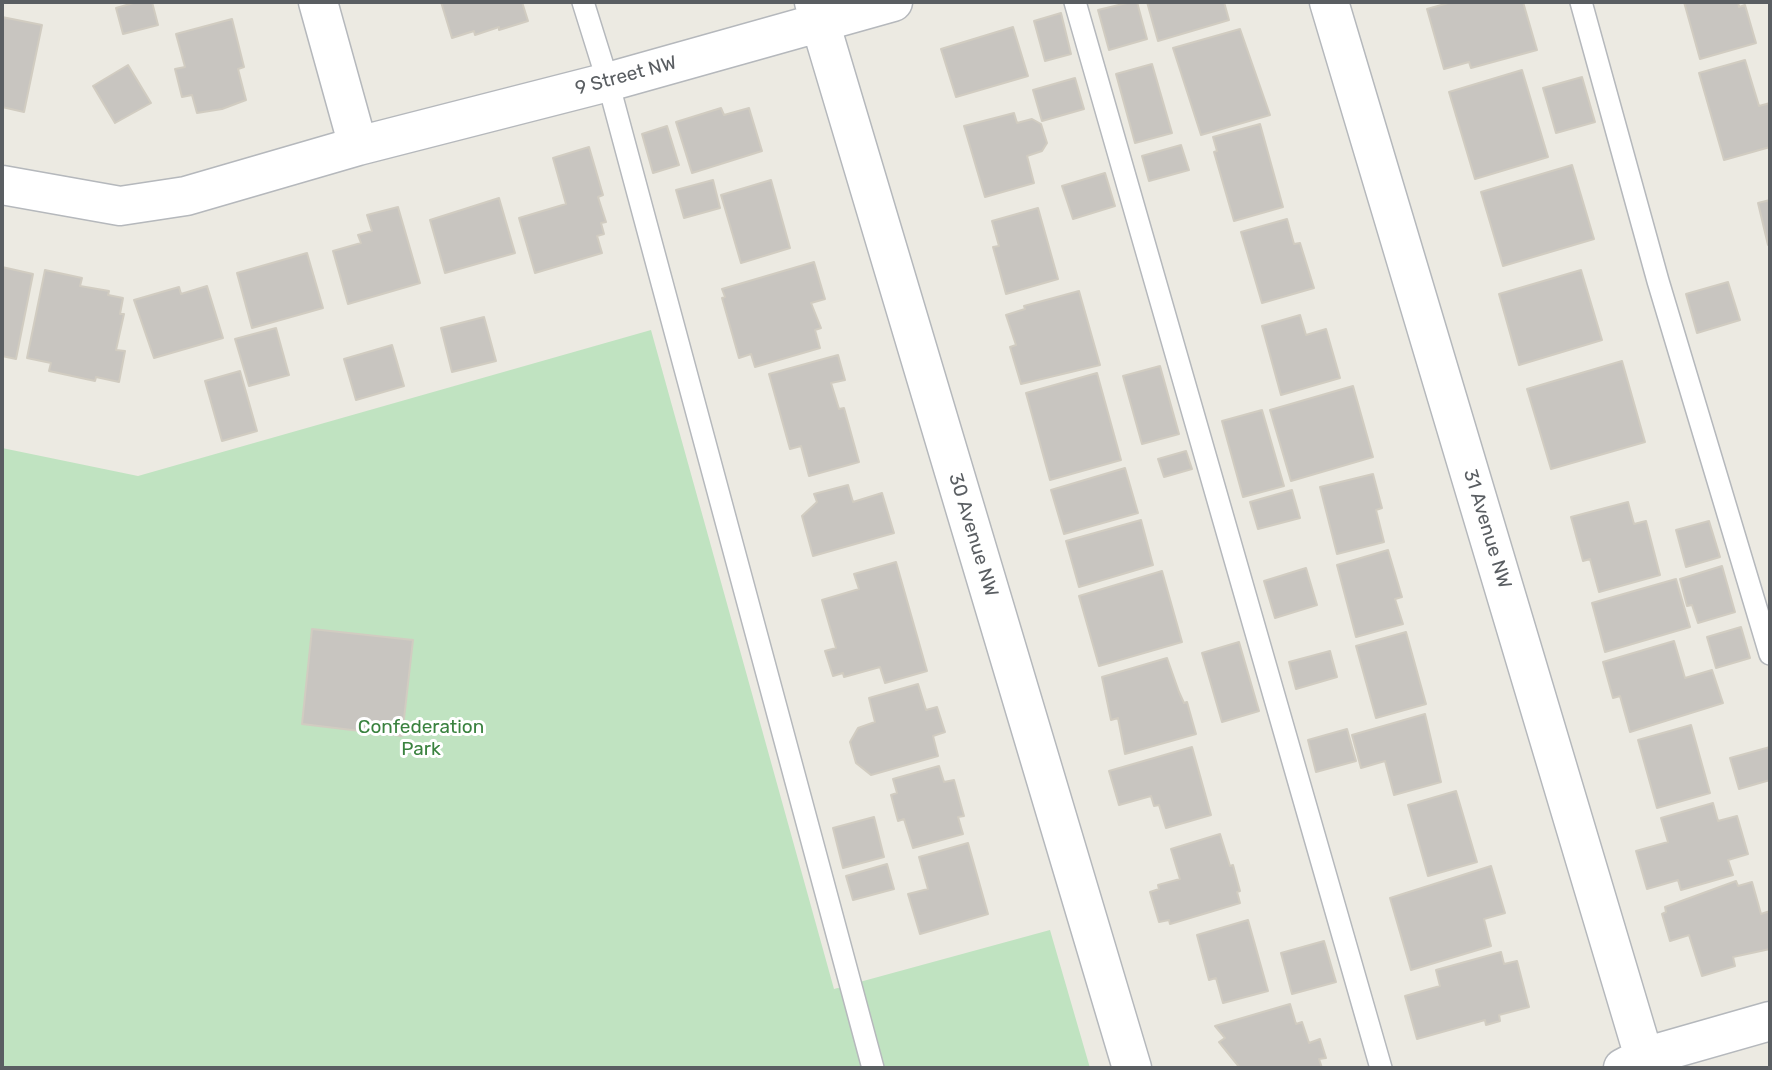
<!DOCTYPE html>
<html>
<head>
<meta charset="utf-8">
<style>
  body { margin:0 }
  #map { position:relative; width:1772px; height:1070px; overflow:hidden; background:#eceae2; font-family:Rubik,sans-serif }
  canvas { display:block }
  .frame { position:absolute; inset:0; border:4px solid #5a5e62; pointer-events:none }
</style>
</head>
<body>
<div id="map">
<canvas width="1772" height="1070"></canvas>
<div class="frame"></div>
</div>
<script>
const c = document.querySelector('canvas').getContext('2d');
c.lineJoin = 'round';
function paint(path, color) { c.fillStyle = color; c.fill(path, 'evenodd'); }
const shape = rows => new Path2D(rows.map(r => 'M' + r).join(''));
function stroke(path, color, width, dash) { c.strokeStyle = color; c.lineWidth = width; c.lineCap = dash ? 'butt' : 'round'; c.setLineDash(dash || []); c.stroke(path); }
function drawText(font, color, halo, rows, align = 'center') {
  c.font = font + ' Rubik,sans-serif'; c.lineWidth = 6; c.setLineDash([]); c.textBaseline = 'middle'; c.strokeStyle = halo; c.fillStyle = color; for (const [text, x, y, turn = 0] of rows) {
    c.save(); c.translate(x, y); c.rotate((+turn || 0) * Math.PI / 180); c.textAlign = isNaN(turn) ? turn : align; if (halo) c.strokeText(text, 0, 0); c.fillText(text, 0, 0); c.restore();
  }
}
paint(shape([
  [651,330,834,989,1050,930,1090,1068,2,1068,2,448,138,476]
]), '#c0e3c1');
const building = shape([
  [137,2,152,2,158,25,123,34,116,8,137,2],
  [441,2,522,2,528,21,499,30,499,27,475,35,474,31,452,38,441,2],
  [1131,2,1137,2,1147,39,1109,50,1098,10,1131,2],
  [1147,2,1224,2,1229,20,1158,41,1147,2],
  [1452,2,1523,2,1537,50,1471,68,1469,62,1444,69,1427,9,1452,2],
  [1684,2,1738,2,1739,7,1745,5,1756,43,1700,59,1684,2],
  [1061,13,1071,54,1045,61,1034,21,1061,13],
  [2,17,42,25,24,112,2,107,2,17],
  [232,19,244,67,238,69,246,100,222,109,197,113,192,95,182,97,175,69,185,67,176,34,232,19],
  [1013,27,1028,76,956,97,941,49,1013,27],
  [1240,29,1270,115,1201,135,1173,48,1240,29],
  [1745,60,1759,106,1770,103,1770,147,1724,160,1699,73,1745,60],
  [1152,64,1172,133,1135,143,1116,74,1152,64],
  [128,65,151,103,115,123,93,86,128,65],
  [1522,70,1548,157,1475,179,1449,92,1522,70],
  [1582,77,1595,122,1556,133,1543,88,1582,77],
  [1075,78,1084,109,1042,121,1033,90,1075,78],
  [721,108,724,115,749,108,762,151,692,173,676,122,721,108],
  [1014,113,1017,123,1032,119,1041,124,1047,143,1042,151,1027,156,1034,183,985,197,964,126,1014,113],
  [1260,124,1283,207,1234,221,1214,152,1217,151,1213,137,1260,124],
  [667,126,679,165,653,173,642,134,667,126],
  [1181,145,1189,170,1149,181,1142,156,1181,145],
  [589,147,603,195,598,197,606,222,601,223,604,234,597,236,602,253,535,273,519,218,566,204,553,158,589,147],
  [1572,165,1594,239,1503,266,1481,192,1572,165],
  [1105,173,1115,206,1073,219,1062,186,1105,173],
  [713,180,720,208,684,218,676,190,713,180],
  [771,180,790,248,741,263,721,195,771,180],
  [499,198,515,253,445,273,430,220,499,198],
  [1770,200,1770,245,1768,245,1758,203,1770,200],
  [398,207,420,283,348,304,333,251,361,243,358,235,372,231,367,215,398,207],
  [1038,208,1058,279,1006,294,993,247,999,246,992,221,1038,208],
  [1287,219,1294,244,1300,243,1314,288,1262,303,1241,232,1287,219],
  [307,253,323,308,252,328,237,273,307,253],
  [814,262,825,299,811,303,821,328,815,330,820,348,755,367,751,354,739,358,722,298,725,297,722,289,814,262],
  [2,267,33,274,16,359,2,356,2,267],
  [45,270,82,278,80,286,109,291,108,295,123,298,120,314,124,314,116,350,125,351,119,382,96,377,95,381,49,371,51,363,27,358,45,270],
  [1581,270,1602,340,1519,365,1499,294,1581,270],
  [1728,282,1740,320,1697,333,1686,294,1728,282],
  [207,286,223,338,154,358,134,300,179,287,181,294,207,286],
  [1079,291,1100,365,1021,384,1010,347,1016,345,1006,315,1025,309,1024,306,1079,291],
  [1300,315,1306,335,1326,329,1340,378,1281,395,1262,326,1300,315],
  [484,317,496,361,452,372,441,328,484,317],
  [276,328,289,375,249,386,235,339,276,328],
  [392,345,404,386,356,400,344,359,392,345],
  [838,355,845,380,831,383,839,409,844,408,859,462,809,476,801,446,790,449,769,374,838,355],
  [1622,361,1645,442,1551,469,1527,389,1622,361],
  [1160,366,1179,434,1142,444,1123,376,1160,366],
  [240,371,257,431,222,441,205,381,240,371],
  [1097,373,1121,460,1050,480,1026,393,1097,373],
  [1353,386,1373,457,1291,481,1270,410,1353,386],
  [1262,410,1284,486,1243,497,1222,421,1262,410],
  [1186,451,1192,469,1164,477,1158,459,1186,451],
  [1125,468,1138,513,1064,534,1051,490,1125,468],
  [1373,474,1382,508,1376,510,1384,542,1337,554,1320,487,1373,474],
  [848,485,853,502,882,493,894,533,813,556,802,516,817,502,814,494,848,485],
  [1292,490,1300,518,1258,529,1250,502,1292,490],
  [1628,502,1634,524,1646,521,1660,575,1599,592,1590,559,1583,561,1571,517,1628,502],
  [1141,520,1153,565,1079,587,1066,541,1141,520],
  [1709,521,1720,557,1686,567,1676,530,1709,521],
  [1388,550,1402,597,1395,599,1403,624,1356,637,1337,565,1388,550],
  [896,562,927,671,885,683,880,667,844,677,843,673,833,676,825,651,836,648,822,600,859,589,854,574,896,562],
  [1722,566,1735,612,1698,623,1692,605,1687,606,1680,579,1722,566],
  [1306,568,1317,605,1275,618,1264,581,1306,568],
  [1162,571,1182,642,1099,666,1079,596,1162,571],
  [1676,579,1690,627,1605,652,1592,603,1676,579],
  [1741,627,1750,658,1716,668,1707,637,1741,627],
  [312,629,413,640,402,736,302,724,312,629],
  [1406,632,1426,704,1376,718,1356,646,1406,632],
  [1674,641,1685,678,1712,670,1723,703,1630,732,1620,696,1613,698,1603,662,1674,641],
  [1239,642,1259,711,1222,722,1202,653,1239,642],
  [1330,651,1337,677,1296,689,1289,662,1330,651],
  [1167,658,1179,692,1184,703,1187,702,1196,734,1125,754,1118,718,1111,720,1102,677,1167,658],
  [918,684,926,710,937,707,945,732,933,736,938,756,871,775,856,763,850,742,858,728,875,722,869,698,918,684],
  [1425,714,1441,782,1394,795,1385,761,1361,768,1352,735,1425,714],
  [1691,725,1710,793,1657,808,1638,740,1691,725],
  [1347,729,1356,761,1316,772,1308,740,1347,729],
  [1192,747,1211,815,1166,828,1159,805,1154,806,1151,796,1119,805,1109,771,1192,747],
  [1770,747,1770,780,1739,789,1730,758,1770,747],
  [939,766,944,782,954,780,964,816,958,817,963,834,913,848,904,819,898,821,891,795,897,793,893,779,939,766],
  [1456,791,1477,862,1428,876,1408,805,1456,791],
  [1713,803,1718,821,1737,816,1748,854,1728,860,1733,875,1681,890,1678,880,1647,889,1636,851,1668,842,1661,818,1713,803],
  [874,817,884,857,843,868,833,828,874,817],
  [1220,834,1230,866,1233,865,1240,891,1237,892,1240,903,1170,924,1169,920,1159,922,1150,892,1159,889,1158,885,1180,879,1171,849,1220,834],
  [968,843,988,914,920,934,908,894,928,889,919,857,968,843],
  [887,864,894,889,853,900,846,876,887,864],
  [1491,866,1505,913,1484,919,1491,946,1411,970,1390,898,1491,866],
  [1736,881,1738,886,1752,882,1761,914,1770,911,1770,949,1733,957,1735,966,1702,976,1689,935,1670,941,1662,914,1666,912,1665,907,1736,881],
  [1248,920,1268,991,1223,1003,1216,978,1209,980,1197,935,1248,920],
  [1324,941,1336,982,1292,994,1281,953,1324,941],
  [1501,952,1504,964,1517,961,1529,1007,1499,1015,1500,1021,1486,1025,1485,1020,1417,1039,1405,996,1440,986,1436,970,1501,952],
  [1290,1004,1296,1024,1302,1022,1309,1043,1320,1039,1326,1058,1319,1059,1322,1068,1240,1068,1219,1042,1225,1038,1215,1026,1290,1004]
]);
paint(building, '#c8c5c0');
stroke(building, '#d1ccc1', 2);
const lane = shape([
  [583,2,608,82,873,1068],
  [1075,2,1381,1068],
  [1581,2,1658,281,1770,654]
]);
const street = shape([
  [318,2,358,146],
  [814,2,1132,1068],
  [1329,2,1644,1057],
  [2,185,120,206,186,196,358,146,608,82,893,2],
  [1623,1068,1644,1057,1770,1021]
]);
stroke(lane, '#b5b8bc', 24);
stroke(street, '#b5b8bc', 41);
stroke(lane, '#fff', 21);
stroke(street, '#fff', 38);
drawText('19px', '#5a5e62', '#fff', [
  ["9 Street NW",626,76,-15],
  ["31 Avenue NW",1487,529,73],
  ["30 Avenue NW",973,535,73]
]);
drawText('19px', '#3a823f', '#fff', [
  ["Confederation",421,728],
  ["Park",421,750]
]);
</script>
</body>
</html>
